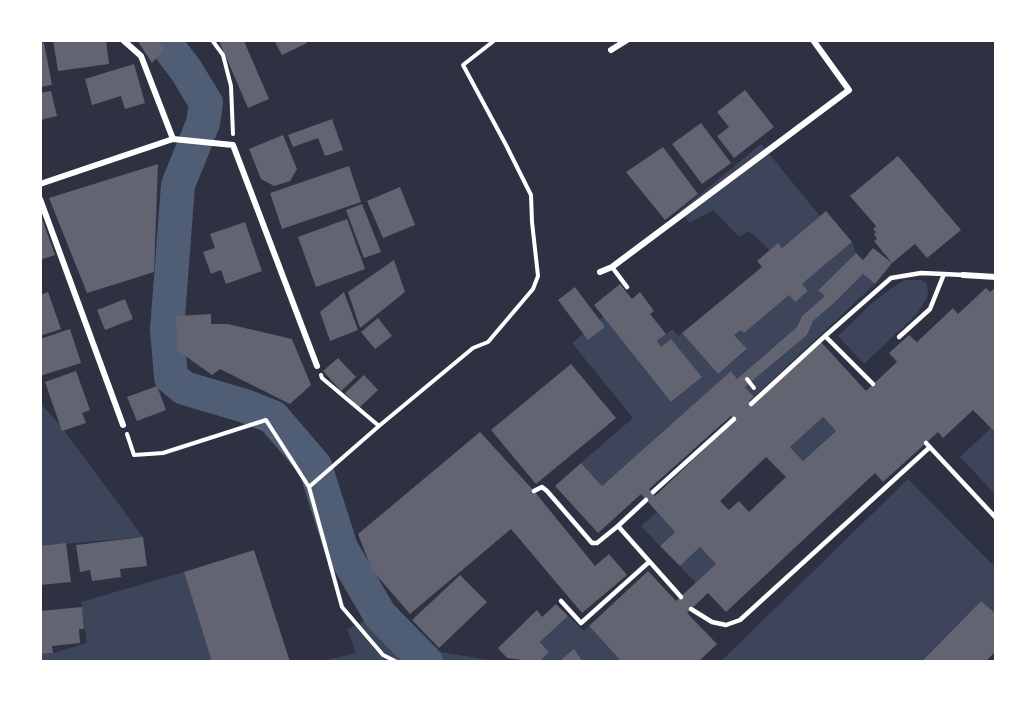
<!DOCTYPE html>
<html>
<head>
<meta charset="utf-8">
<style>
  body { margin:0 }
  #map { position:relative; width:1036px; height:702px; overflow:hidden; background:#2d3142; font-family:Signika,sans-serif }
  canvas { display:block }
  .frame { position:absolute; inset:0; border:42px solid #fff; pointer-events:none }
</style>
</head>
<body>
<div id="map">
<canvas width="1036" height="702"></canvas>
<div class="frame"></div>
</div>
<script>
const c = document.querySelector('canvas').getContext('2d');
c.lineJoin = 'round';
function paint(path, color) { c.fillStyle = color; c.fill(path, 'evenodd'); }
const shape = rows => new Path2D(rows.map(r => 'M' + r).join(''));
function stroke(path, color, width, dash) { c.strokeStyle = color; c.lineWidth = width; c.lineCap = dash ? 'butt' : 'round'; c.setLineDash(dash || []); c.stroke(path); }
paint(shape([
  [761,144,820,216,782,248,778,244,770,250,749,231,739,237,713,210,690,223,680,211],
  [852,242,856,253,818,289,825,296,802,316,797,327,737,379,730,372,602,486,581,463,633,418,572,343,604,316,672,402,702,377,671,339,661,347,657,341,673,329,678,336,682,333,718,374,747,350,734,335,741,330,744,332,789,295,795,302,808,291,802,284],
  [863,274,875,284,754,397,745,387,807,335,813,321,833,304],
  [904,280,921,280,927,284,928,296,917,314,864,364,838,336,872,303,889,290],
  [40,403,60,425,143,537,41,546],
  [823,417,836,431,803,461,790,447],
  [991,428,995,433,995,494,960,457],
  [908,479,995,567,995,614,981,601,921,661,720,662],
  [657,512,675,532,660,546,641,526],
  [700,547,716,564,696,583,680,566],
  [184,572,212,662,41,662,41,654,53,653,87,643,81,602],
  [387,611,427,650,496,661,318,662,356,653,347,629],
  [568,616,584,631,589,626,622,661,583,661,574,650,558,661,539,662,549,652,540,642]
]), '#3c4559');
stroke(shape([
  [163,40,186,70,206,103,203,123,178,185,167,330,171,377,184,388,245,406,273,417,315,466,341,548,380,615,426,662]
]), '#4f5d75', 34);
paint(shape([
  [53,40,106,40,109,64,58,71],
  [137,40,157,40,164,49,152,63],
  [274,40,305,40,307,43,282,55],
  [219,41,244,41,269,99,248,108],
  [44,43,52,85,40,87,40,44],
  [134,64,145,103,125,109,121,96,92,105,85,79],
  [745,90,774,127,734,158,717,136,729,127,717,112],
  [51,91,57,116,40,120,40,93],
  [332,119,343,150,325,156,318,138,293,147,288,135],
  [701,123,731,163,702,184,672,144],
  [283,135,297,169,290,181,274,186,261,179,249,149],
  [663,147,698,194,665,220,626,172],
  [898,156,961,230,927,258,915,244,892,263,874,241,877,239,874,234,876,232,873,229,876,226,850,196],
  [158,164,154,272,87,293,49,198],
  [349,166,361,202,282,229,270,193],
  [400,187,415,225,383,238,367,201],
  [362,204,381,252,364,258,346,210],
  [826,211,852,242,802,284,808,291,795,302,789,295,744,333,741,330,734,335,747,349,718,374,682,333,762,267,757,261,778,243,782,248],
  [41,216,55,255,40,260,40,217],
  [347,219,365,269,316,287,298,237],
  [245,222,262,271,226,284,221,270,211,274,203,252,215,248,210,234],
  [873,248,892,263,875,284,863,274,833,304,813,321,807,335,745,387,754,397,749,401,753,405,821,342,866,391,897,362,889,353,909,335,917,342,953,308,958,314,986,288,990,292,996,287,996,433,973,410,943,438,938,432,883,482,875,473,726,612,708,593,687,613,717,644,698,662,622,662,589,626,648,571,676,601,716,564,700,547,680,566,660,546,675,532,641,494,598,533,555,486,581,463,602,486,731,371,737,379,797,327,802,316,825,296,818,290,856,253,863,260],
  [731,416,735,420,655,496,649,489],
  [823,417,836,431,803,461,790,447],
  [766,457,786,477,749,512,739,501,729,510,720,501],
  [394,260,405,292,360,328,348,292],
  [620,284,632,299,640,292,654,311,650,314,666,334,657,341,661,347,671,339,702,377,671,402,594,305],
  [575,287,605,327,588,340,558,300],
  [48,292,61,329,40,336,40,295],
  [344,292,358,330,330,341,320,312],
  [125,299,133,319,105,330,97,310],
  [211,314,211,324,228,324,292,339,311,385,290,404,220,369,212,375,177,350,176,316],
  [378,318,392,336,375,349,361,332],
  [70,329,81,363,40,376,40,339],
  [338,358,356,377,341,391,323,371],
  [571,364,616,418,536,484,491,430],
  [76,371,90,410,82,413,86,423,62,431,45,382],
  [364,375,378,390,359,408,345,393],
  [157,386,166,410,137,421,127,397],
  [480,432,534,491,595,566,609,554,627,575,582,613,511,529,410,614,372,570,358,534],
  [143,537,147,566,120,569,121,577,92,581,90,570,80,572,76,545],
  [66,543,71,582,40,585,40,546],
  [254,550,290,662,212,662,184,572],
  [460,575,487,602,439,648,412,620],
  [981,601,996,614,996,651,985,662,921,662],
  [556,604,568,616,540,642,549,652,539,662,507,658,498,648,537,610,542,617],
  [82,607,84,629,79,629,80,643,52,646,53,653,40,654,40,611],
  [574,649,583,662,558,662]
]), '#626471');
stroke(shape([
  [212,40,223,55,231,86,233,134],
  [321,375,322,378,379,426,473,348,488,342,533,289,538,276,532,222,531,195,506,145,463,65,495,40],
  [747,379,754,388],
  [127,434,134,455,163,453,266,420,309,487,342,607,383,655,397,662],
  [309,487,379,426]
]), '#fff', 4);
stroke(shape([
  [612,267,627,287],
  [825,336,873,384],
  [899,337,930,309,944,274,963,275],
  [751,404,825,336,891,278,921,273,944,274],
  [926,443,996,518],
  [534,491,542,487,547,491,592,543,597,543,618,526,681,597],
  [653,492,734,419],
  [618,526,646,500],
  [561,601,581,623,649,562],
  [691,609,712,622,726,625,740,620,930,447]
]), '#fff', 4.5);
stroke(shape([
  [123,40,141,56,173,139],
  [611,50,627,40],
  [40,184,173,139,233,145,317,366],
  [40,199,123,425],
  [600,272,612,267,849,90,813,40],
  [963,275,996,277]
]), '#fff', 6);
</script>
</body>
</html>
